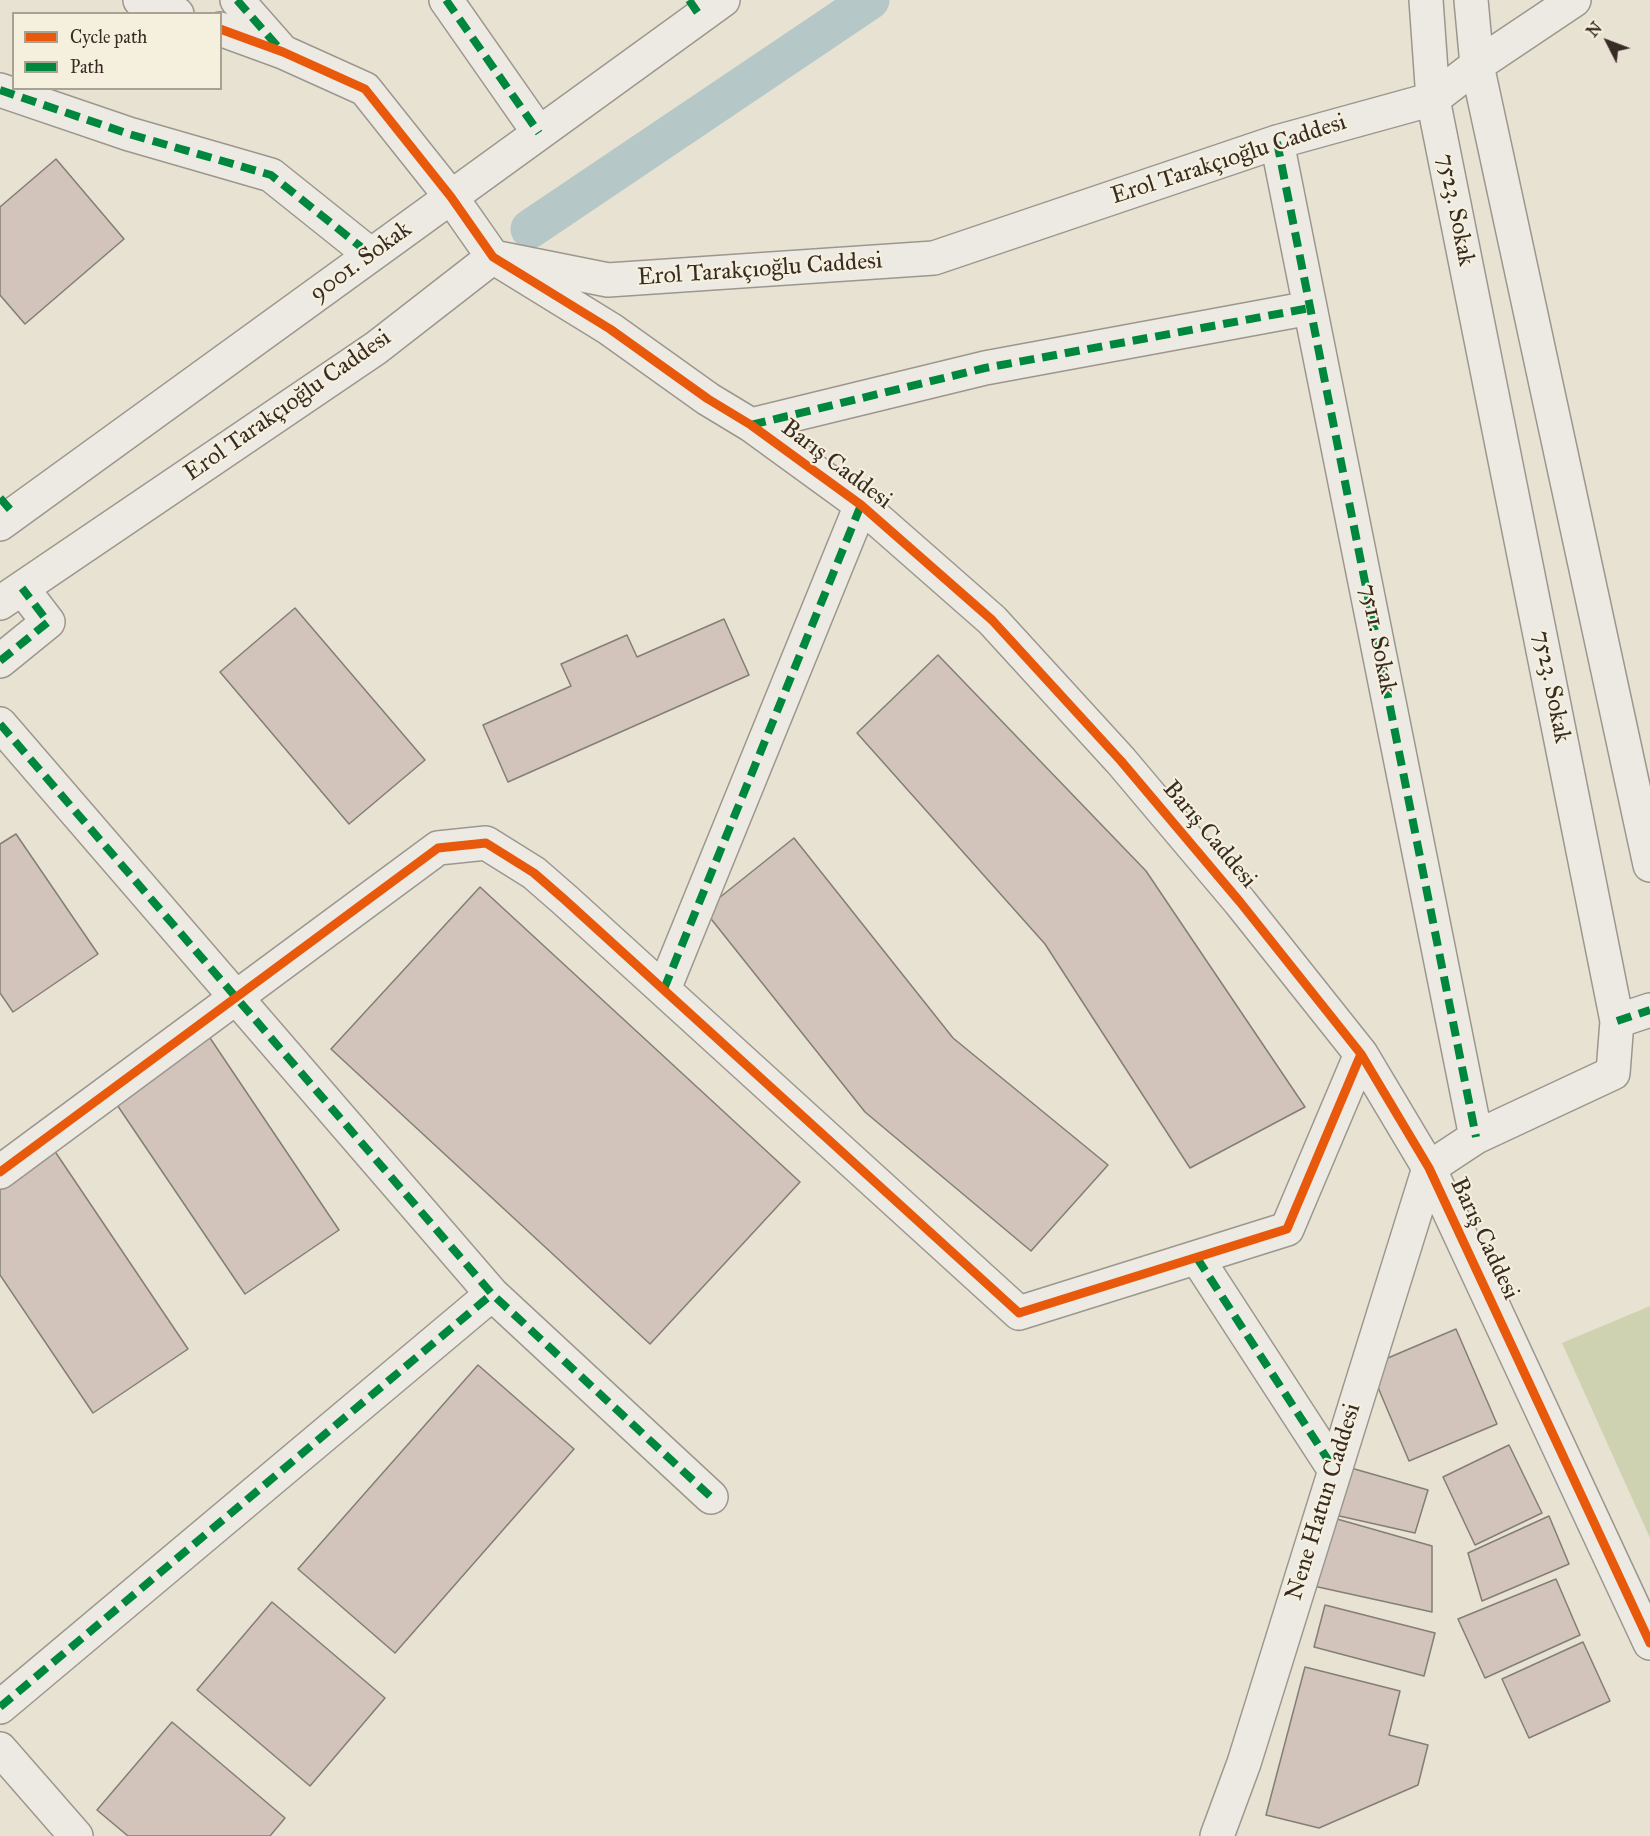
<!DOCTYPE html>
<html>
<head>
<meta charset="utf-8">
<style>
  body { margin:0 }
  #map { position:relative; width:1650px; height:1836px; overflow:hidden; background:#e7e2d2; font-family:"IM FELL Great Primer",serif }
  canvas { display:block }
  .legend { position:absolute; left:12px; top:12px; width:210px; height:78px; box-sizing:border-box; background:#f5efdd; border:2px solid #a9a193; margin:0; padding:8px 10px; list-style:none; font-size:18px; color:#382b24 }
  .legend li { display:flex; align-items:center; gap:12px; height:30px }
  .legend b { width:30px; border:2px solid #a9a193 }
  .north { position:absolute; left:1578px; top:12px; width:60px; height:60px; -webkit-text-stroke:4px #f5efdd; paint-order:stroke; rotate:312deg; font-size:16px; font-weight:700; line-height:24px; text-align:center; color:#382b24 }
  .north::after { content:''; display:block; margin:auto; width:21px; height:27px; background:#382b24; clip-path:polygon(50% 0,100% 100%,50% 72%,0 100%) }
</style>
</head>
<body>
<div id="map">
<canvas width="1650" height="1836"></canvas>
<ul class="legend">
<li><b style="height:8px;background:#e8590c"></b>Cycle path</li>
<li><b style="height:8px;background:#00873e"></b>Path</li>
</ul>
<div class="north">N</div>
</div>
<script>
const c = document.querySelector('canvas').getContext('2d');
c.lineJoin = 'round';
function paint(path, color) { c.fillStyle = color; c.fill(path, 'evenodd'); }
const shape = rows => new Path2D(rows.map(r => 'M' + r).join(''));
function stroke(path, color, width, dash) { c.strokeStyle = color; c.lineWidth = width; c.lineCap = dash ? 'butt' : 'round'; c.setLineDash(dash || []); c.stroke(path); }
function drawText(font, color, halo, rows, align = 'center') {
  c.font = font + ' "IM FELL Great Primer",serif'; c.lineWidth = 4.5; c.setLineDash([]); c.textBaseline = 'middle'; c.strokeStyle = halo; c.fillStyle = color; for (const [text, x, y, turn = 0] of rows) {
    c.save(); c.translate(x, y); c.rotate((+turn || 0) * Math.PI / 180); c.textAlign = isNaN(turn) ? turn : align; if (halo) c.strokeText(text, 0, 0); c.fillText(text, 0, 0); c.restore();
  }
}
paint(shape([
  [1650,1306,1650,1538,1562,1343]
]), '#cfd2b0');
stroke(shape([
  [530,229,870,0]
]), '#b5c7c7', 39);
const building = shape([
  [56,159,124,239,25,324,0,295,0,207,56,159],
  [295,608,425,760,349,824,220,672,295,608],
  [724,619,749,675,508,782,483,725,571,686,561,664,627,635,637,657,724,619],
  [938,655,1146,871,1305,1107,1190,1168,1045,944,857,733,938,655],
  [16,834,98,954,13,1012,0,993,0,844,16,834],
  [794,838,953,1038,1108,1165,1031,1251,865,1112,704,910,794,838],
  [480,887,800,1182,650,1344,331,1049,480,887],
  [204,1029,339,1230,245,1294,109,1093,204,1029],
  [52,1147,188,1349,93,1413,0,1275,0,1183,52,1147],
  [1456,1329,1497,1424,1409,1461,1369,1366,1456,1329],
  [478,1365,574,1449,395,1653,298,1569,478,1365],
  [1509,1445,1542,1513,1475,1545,1443,1477,1509,1445],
  [1351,1468,1428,1490,1415,1533,1335,1515,1351,1468],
  [1549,1516,1569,1564,1482,1601,1468,1553,1549,1516],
  [1330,1517,1432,1546,1432,1612,1309,1585,1330,1517],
  [1556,1579,1580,1635,1485,1678,1458,1619,1556,1579],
  [272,1602,385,1698,310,1786,197,1690,272,1602],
  [1325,1605,1435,1633,1424,1676,1314,1647,1325,1605],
  [1583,1642,1610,1701,1529,1738,1502,1679,1583,1642],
  [1305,1667,1400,1691,1389,1735,1428,1745,1418,1785,1319,1828,1266,1815,1305,1667],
  [172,1722,285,1818,270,1836,128,1836,97,1810,172,1722]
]);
paint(building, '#d3c4bb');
stroke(building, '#837e76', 1.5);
const minor = shape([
  [140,0,177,14],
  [237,0,281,50],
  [446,0,539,133],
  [1426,0,1433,99,1617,1021,1613,1073,1476,1137,1429,1168],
  [1471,0,1477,65,1650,865],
  [220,29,283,52,365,89,451,197,493,257,610,329,708,399,751,425,861,505,992,620,1121,761,1240,902,1361,1054,1429,1168,1650,1643],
  [0,90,129,134,271,175,371,255],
  [1277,142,1476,1137],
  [751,425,985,368,1310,308],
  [0,524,723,0],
  [0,603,376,348,493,257,608,280,934,258,1277,142,1433,99,1477,65,1574,0],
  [0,661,48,622,22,588],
  [0,724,492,1294,711,1497],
  [664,989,861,505],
  [1617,1021,1650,1010],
  [0,1172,438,848,486,843,534,873,565,900,1019,1313,1287,1229,1361,1054],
  [1197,1258,1334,1469],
  [0,1707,492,1294],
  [0,1749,76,1836],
  [1217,1836,1244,1763,1429,1168]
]);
stroke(minor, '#9c978e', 36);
stroke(minor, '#eceae2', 33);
stroke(shape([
  [237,0,278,47],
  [446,0,539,133],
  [689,0,700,16],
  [0,90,129,134,271,175,371,255],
  [1277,142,1476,1137],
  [751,425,985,368,1310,308],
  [0,498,14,514],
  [0,661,48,622,22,588],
  [0,724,492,1294,711,1497],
  [664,989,861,505],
  [1617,1021,1650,1010],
  [1197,1258,1334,1469],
  [0,1707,492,1294]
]), '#00873e', 8, [15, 8]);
stroke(shape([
  [220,29,283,52,365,89,451,197,493,257,610,329,708,399,751,425,861,505,992,620,1121,761,1240,902,1361,1054,1429,1168,1650,1643],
  [0,1172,438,848,486,843,534,873,565,900,1019,1313,1287,1229,1361,1054]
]), '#e8590c', 9);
drawText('24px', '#382b24', '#f5efdd', [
  ["Erol Tarakçıoğlu Caddesi",1229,160,-18],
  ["7523. Sokak",1455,210,79],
  ["9001. Sokak",361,262,-36],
  ["Erol Tarakçıoğlu Caddesi",760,270,-4],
  ["Erol Tarakçıoğlu Caddesi",288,406,-35],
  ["Barış Caddesi",836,465,37],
  ["7511. Sokak",1377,639,79],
  ["7523. Sokak",1551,687,79],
  ["Barış Caddesi",1209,835,50],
  ["Barış Caddesi",1484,1239,65],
  ["Nene Hatun Caddesi",1324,1502,-73]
]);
</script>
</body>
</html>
